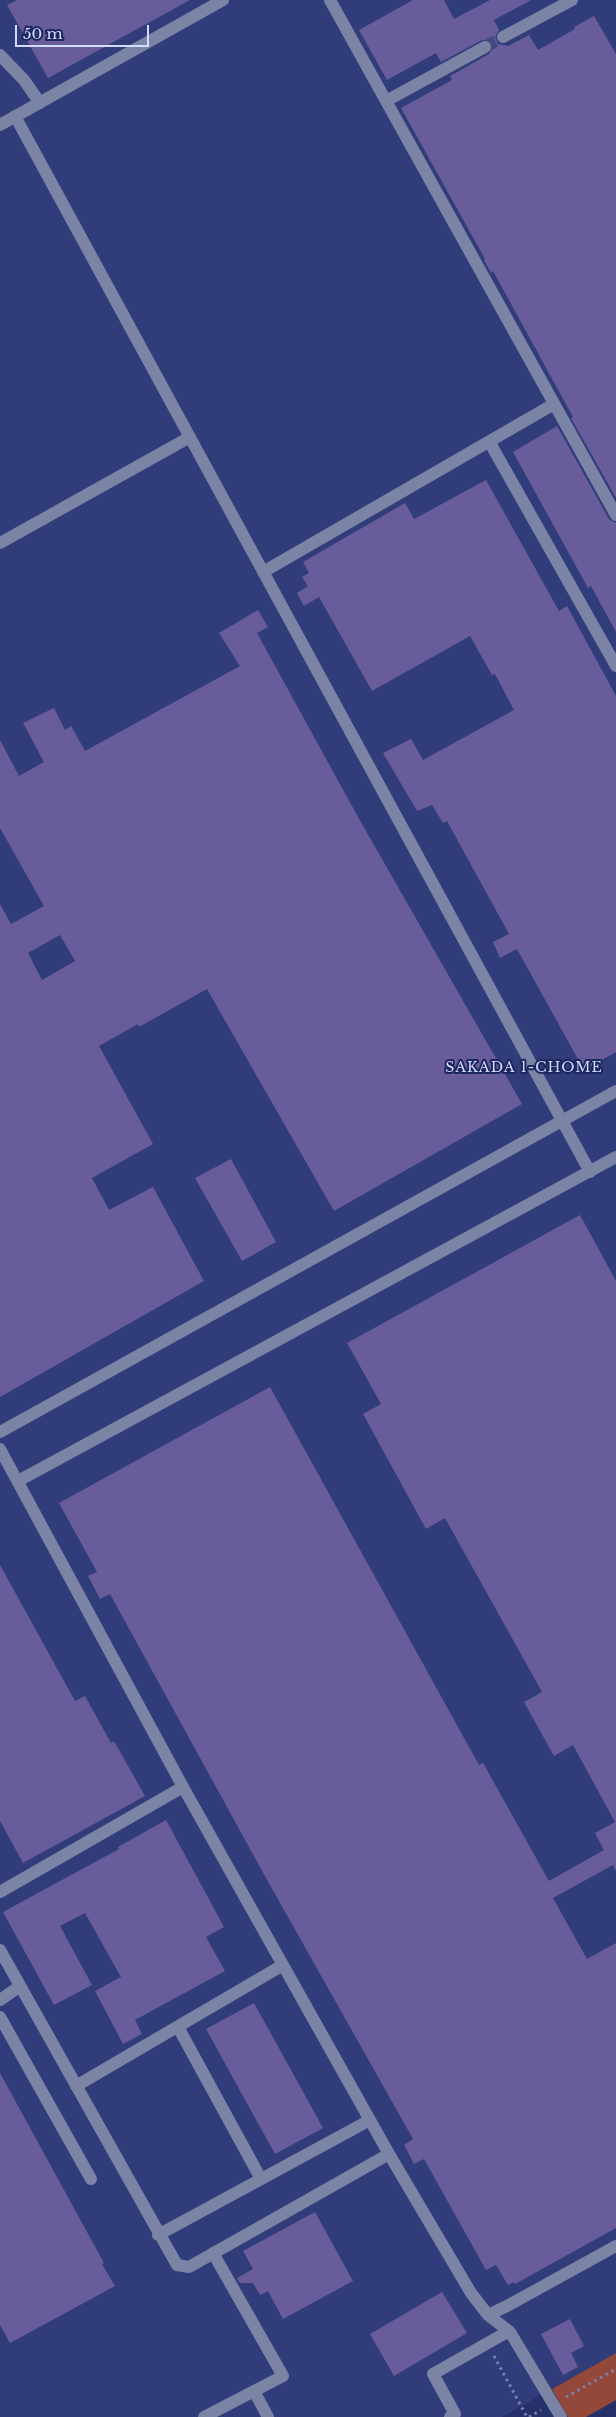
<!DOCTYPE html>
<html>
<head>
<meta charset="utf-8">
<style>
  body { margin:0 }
  #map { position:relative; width:616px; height:2417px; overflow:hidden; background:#263169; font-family:"Libre Baskerville",serif }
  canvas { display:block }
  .scale { position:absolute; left:15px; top:25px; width:134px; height:22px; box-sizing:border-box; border:2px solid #d2dcff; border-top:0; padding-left:6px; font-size:15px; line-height:18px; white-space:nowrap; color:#d2dcff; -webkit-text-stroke:4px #1d265d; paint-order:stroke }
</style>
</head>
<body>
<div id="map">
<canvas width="616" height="2417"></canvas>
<div class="scale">50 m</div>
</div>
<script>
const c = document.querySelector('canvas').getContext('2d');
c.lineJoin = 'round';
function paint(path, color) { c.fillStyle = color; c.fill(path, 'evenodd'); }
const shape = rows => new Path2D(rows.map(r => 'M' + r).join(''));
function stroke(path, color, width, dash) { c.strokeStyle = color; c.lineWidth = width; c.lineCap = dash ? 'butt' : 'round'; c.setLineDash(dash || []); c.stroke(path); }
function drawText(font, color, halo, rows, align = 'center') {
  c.font = font + ' "Libre Baskerville",serif'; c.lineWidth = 4; c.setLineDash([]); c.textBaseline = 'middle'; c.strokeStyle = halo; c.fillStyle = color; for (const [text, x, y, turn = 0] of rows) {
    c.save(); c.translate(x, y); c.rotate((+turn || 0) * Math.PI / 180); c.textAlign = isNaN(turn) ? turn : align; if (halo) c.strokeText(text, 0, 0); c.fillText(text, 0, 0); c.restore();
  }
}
paint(shape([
  [0,0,616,0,616,2353,502,2417,0,2417]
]), '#313d7a');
paint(shape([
  [616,2353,616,2400,586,2417,568,2417,552,2389]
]), '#94483a');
paint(shape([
  [17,0,190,0,48,78,7,5],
  [413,0,444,0,454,19,490,0,531,0,494,20,499,30,495,37,498,44,508,46,529,35,538,50,575,29,574,27,594,16,616,54,616,498,571,418,573,417,493,271,491,273,484,260,485,259,401,108,452,80,450,76,489,54,493,48,492,43,489,40,482,40,441,62,436,53,387,80,359,30],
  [557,426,609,519,616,523,616,632,591,586,588,588,513,452],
  [486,480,559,611,567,606,616,696,616,1052,584,1070,517,949,500,958,493,942,509,934,447,821,443,823,432,805,417,811,383,753,411,739,423,760,514,710,495,674,492,675,470,636,372,691,319,597,304,606,297,593,308,586,302,577,309,573,303,562,405,503,414,519],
  [258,610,268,627,257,633,358,817,522,1104,334,1211,207,989,139,1027,138,1024,99,1046,153,1144,92,1178,109,1210,153,1187,204,1281,0,1397,0,904,11,924,44,906,0,828,0,740,19,776,44,762,23,723,54,708,65,730,71,726,85,751,240,666,219,633],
  [60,935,75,961,42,980,28,953],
  [231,1159,276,1242,242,1261,195,1178],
  [580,1215,616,1281,616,1871,613,1865,553,1898,587,1959,616,1943,616,2228,515,2284,514,2282,508,2285,496,2265,486,2270,424,2159,414,2164,404,2145,413,2139,266,1878,110,1594,100,1599,88,1576,97,1572,59,1503,270,1387,479,1765,483,1763,549,1881,604,1850,595,1833,615,1822,573,1745,554,1756,524,1702,542,1692,445,1518,426,1529,363,1414,381,1404,347,1343],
  [0,1565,75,1701,85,1696,111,1743,114,1741,145,1796,23,1863,0,1821],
  [166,1820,224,1927,206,1937,225,1971,135,2020,142,2034,123,2044,95,1991,121,1977,85,1913,60,1926,92,1985,54,2005,3,1912,119,1849,118,1847],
  [254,2003,323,2128,275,2154,206,2029],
  [0,2073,104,2263,102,2264,115,2286,10,2343,0,2325],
  [315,2212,353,2281,283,2319,268,2291,260,2295,253,2283,240,2283,237,2278,253,2269,243,2251],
  [442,2292,467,2333,394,2376,370,2334],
  [570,2319,584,2346,571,2353,578,2367,563,2375,541,2334]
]), '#685c9a');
stroke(shape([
  [485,47,503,37]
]), '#404b80', 12, [12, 6]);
stroke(shape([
  [494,2356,527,2417],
  [566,2397,616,2369],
  [529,2417,541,2410]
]), '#7883b1', 3, [2.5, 4]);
stroke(shape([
  [330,0,616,515],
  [503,37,572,0],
  [0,55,24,80,40,103],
  [386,101,485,47],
  [15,116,590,1172],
  [0,125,223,0],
  [490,443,616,666],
  [0,543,190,437],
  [263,572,554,404],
  [0,1432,616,1091],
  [0,1449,183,1787,389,2154,471,2293,488,2315,510,2332,561,2417],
  [18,1481,616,1157],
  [0,1892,183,1787],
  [0,1950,177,2265,189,2267,389,2154],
  [0,2000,20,1986],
  [0,2017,91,2179],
  [178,2027,261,2179],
  [76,2086,283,1965],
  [158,2235,370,2120],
  [488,2315,507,2306,616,2246],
  [254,2391,268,2417],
  [204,2417,283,2376,213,2253],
  [450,2417,455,2414,433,2374,509,2331]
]), '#7b84a4', 12);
c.letterSpacing = '1px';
drawText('14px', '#d2dcff', '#1d265d', [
  ["SAKADA 1-CHOME",524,1068]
]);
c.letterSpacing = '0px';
</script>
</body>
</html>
